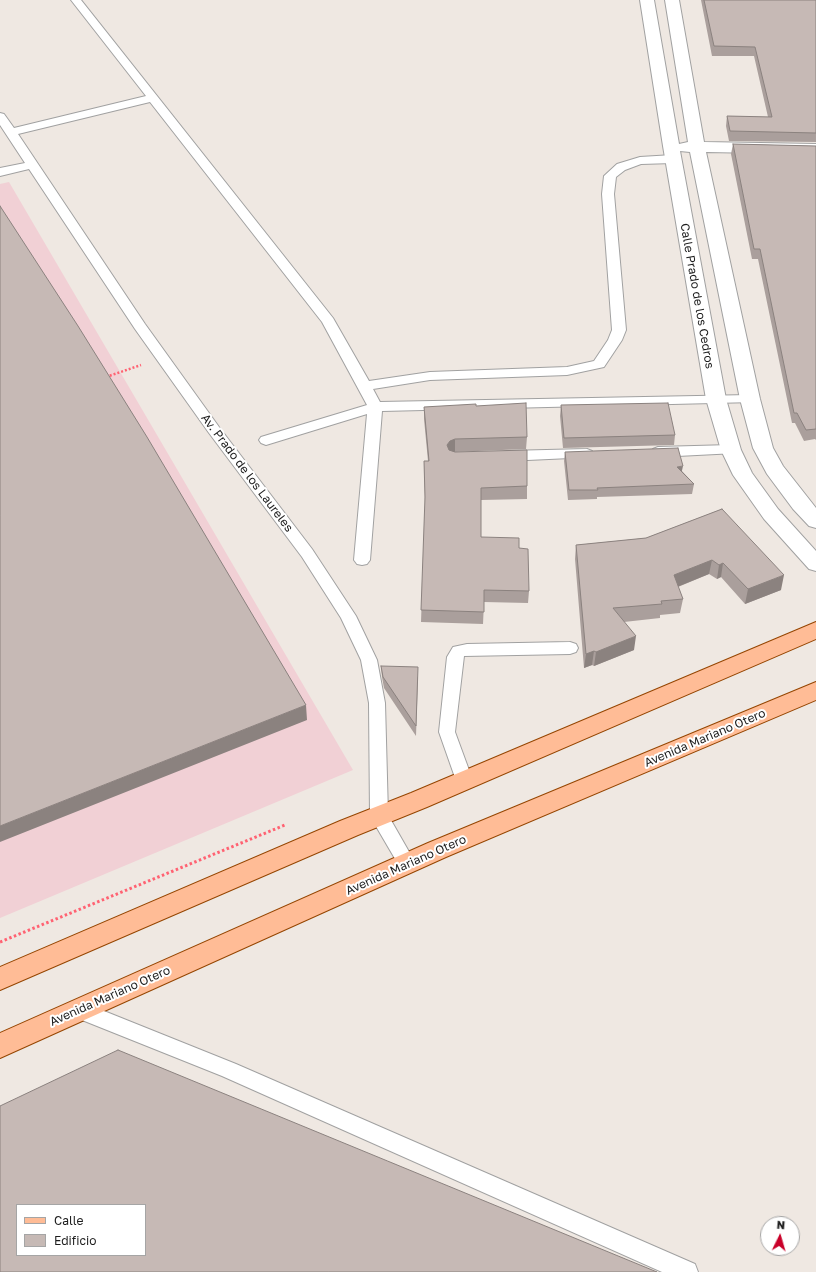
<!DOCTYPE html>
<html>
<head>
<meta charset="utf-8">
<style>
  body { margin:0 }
  #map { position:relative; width:816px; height:1272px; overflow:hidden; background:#efe8e2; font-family:"Golos Text",sans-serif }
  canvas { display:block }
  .legend { position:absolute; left:16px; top:1204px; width:130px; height:52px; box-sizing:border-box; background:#fff; border:1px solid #a5a5a5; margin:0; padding:5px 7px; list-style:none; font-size:12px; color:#1d1d1d }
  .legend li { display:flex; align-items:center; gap:8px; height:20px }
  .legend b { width:20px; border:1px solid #a5a5a5 }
  .north { position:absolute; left:760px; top:1216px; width:40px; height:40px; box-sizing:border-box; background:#fff; border:1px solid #a5a5a5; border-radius:50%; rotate:5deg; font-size:11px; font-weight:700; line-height:16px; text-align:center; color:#1d1d1d }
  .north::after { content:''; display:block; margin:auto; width:14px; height:18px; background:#c90029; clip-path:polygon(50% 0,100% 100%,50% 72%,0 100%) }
</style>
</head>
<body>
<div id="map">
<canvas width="816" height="1272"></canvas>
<ul class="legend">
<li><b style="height:5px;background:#ffbc96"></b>Calle</li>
<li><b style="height:11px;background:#c6b9b5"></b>Edificio</li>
</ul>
<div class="north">N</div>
</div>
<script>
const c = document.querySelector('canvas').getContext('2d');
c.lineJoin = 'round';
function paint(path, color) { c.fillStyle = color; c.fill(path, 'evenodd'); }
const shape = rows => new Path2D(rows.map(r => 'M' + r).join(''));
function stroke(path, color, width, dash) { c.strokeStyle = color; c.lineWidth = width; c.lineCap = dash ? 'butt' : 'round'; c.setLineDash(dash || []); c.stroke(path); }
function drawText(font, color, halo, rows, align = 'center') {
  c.font = font + ' "Golos Text",sans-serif'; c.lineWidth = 4; c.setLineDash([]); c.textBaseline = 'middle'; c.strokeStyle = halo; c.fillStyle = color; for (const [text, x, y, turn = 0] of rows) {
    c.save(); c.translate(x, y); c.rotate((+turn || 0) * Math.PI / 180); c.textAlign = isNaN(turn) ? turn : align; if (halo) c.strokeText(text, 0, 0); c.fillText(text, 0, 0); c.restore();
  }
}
paint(shape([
  [9,182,353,770,0,918,0,184]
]), '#f1d0d5');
const lane = shape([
  [71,0,81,0,333,318,369,381,430,372,567,367,594,361,608,340,612,330,602,194,604,176,617,164,640,157,673,155,677,156,679,159,677,162,673,163,641,164,625,170,616,177,614,194,626,330,622,340,604,367,567,375,430,380,373,389,380,402,750,395,755,396,757,399,755,402,382,411,370,560,367,564,362,565,357,564,354,560,367,414,266,445,261,443,259,440,261,437,367,405,322,322,150,102,18,134,145,324,219,427,312,549,356,616,377,660,385,703,388,815,416,864,413,869,407,871,401,869,370,816,369,703,361,660,341,618,302,557,209,433,135,329,29,169,0,176,0,168,25,163,0,125,0,113,4,114,14,128,146,96,71,0],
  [731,445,736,447,738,450,736,453,658,457,653,455,651,452,653,449,658,447,731,445],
  [587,449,592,451,594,454,592,457,506,461,501,459,499,456,501,453,506,451,587,449],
  [570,642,576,644,578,648,576,652,570,654,464,656,455,732,473,781,470,786,464,788,458,786,439,732,447,657,453,647,467,644,570,642],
  [79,1001,236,1064,695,1264,698,1272,662,1272,222,1076,72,1016,69,1010,72,1004,79,1001]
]);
const street = shape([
  [640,0,654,0,679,144,688,142,665,0,679,0,704,142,816,144,816,154,706,152,760,399,773,448,783,466,816,508,816,528,809,526,793,509,767,474,753,448,740,399,690,152,680,151,726,399,741,450,752,473,778,509,816,551,816,571,809,569,764,519,733,475,721,450,706,399,663,146,640,0]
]);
const primary = shape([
  [816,622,816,639,427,807,358,835,0,990,0,967,340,821,411,793,816,622],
  [816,682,816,700,446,857,0,1058,0,1033,428,843,816,682]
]);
stroke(lane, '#a1a1a1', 2);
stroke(street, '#a1a1a1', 2);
stroke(primary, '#954500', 2);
stroke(shape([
  [106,377,141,365]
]), '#ff6272', 2.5, [2, 2]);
stroke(shape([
  [0,942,285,825]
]), '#ff6272', 3, [2.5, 2.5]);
paint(lane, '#fff');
paint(street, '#fff');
paint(primary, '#ffbc96');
paint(shape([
  [701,0,816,0,816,142,729,141,726,126,727,116,768,117,754,56,712,56],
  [733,144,816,146,816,440,815,439,804,441,795,423,792,423,758,259,752,259,731,154],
  [561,405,675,435,674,445,563,448,560,416],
  [476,406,527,437,526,449,454,452,527,486,527,499,481,500,481,537,519,548,529,591,528,603,484,602,483,624,421,622,425,505,424,461,428,461,424,419,424,407],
  [565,452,682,471,694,484,692,494,597,497,597,499,568,500,564,461],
  [722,509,781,590,745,604,721,577,717,579,709,574,678,587,683,599,680,613,660,615,660,618,624,622,634,650,594,666,592,665,584,668,575,559,576,545,646,538],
  [381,666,418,677,416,736,384,688,382,677]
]), '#aa9f9c');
paint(shape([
  [455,439,455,452,449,454,447,445,450,441],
  [683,466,681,475,677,467],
  [712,560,709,574,672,589,674,575],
  [723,563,721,577,717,579,719,565],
  [784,575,781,590,745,604,748,589],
  [636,636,634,650,594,666,596,652],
  [594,651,592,665,584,668,586,654],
  [306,705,307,720,0,842,0,826]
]), '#8b827f');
const building = shape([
  [704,0,816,0,816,133,730,131,727,116,772,117,755,47,714,46,704,0],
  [733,144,816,146,816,429,806,430,797,413,794,413,760,249,754,249,733,144],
  [0,206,78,326,147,437,306,705,0,826,0,206],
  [526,403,527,437,455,439,450,441,447,445,449,450,455,452,527,450,527,486,481,488,481,537,519,538,519,548,528,549,529,591,484,590,484,612,421,610,425,497,424,461,429,461,424,407,476,404,476,406,526,403],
  [668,403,675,435,564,438,561,405,668,403],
  [678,448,683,466,677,467,694,484,597,488,598,490,569,490,565,452,678,448],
  [722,509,784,575,748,589,723,563,719,565,712,560,674,575,683,599,661,601,662,604,613,608,636,636,596,652,594,651,586,654,576,545,646,538,722,509],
  [381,666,418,667,416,726,383,677,381,666],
  [118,1050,657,1272,0,1272,0,1106,118,1050],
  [17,1205,145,1205,145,1255,17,1255,17,1205]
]);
paint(building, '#c6b9b5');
stroke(building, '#8b827f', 1);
drawText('12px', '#1d1d1d', '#fff', [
  ["Calle Prado de los Cedros",697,296,80],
  ["Av. Prado de los Laureles",247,473,53],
  ["Avenida Mariano Otero",705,738,-23],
  ["Avenida Mariano Otero",406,865,-24],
  ["Avenida Mariano Otero",110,996,-24]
]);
</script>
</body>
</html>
